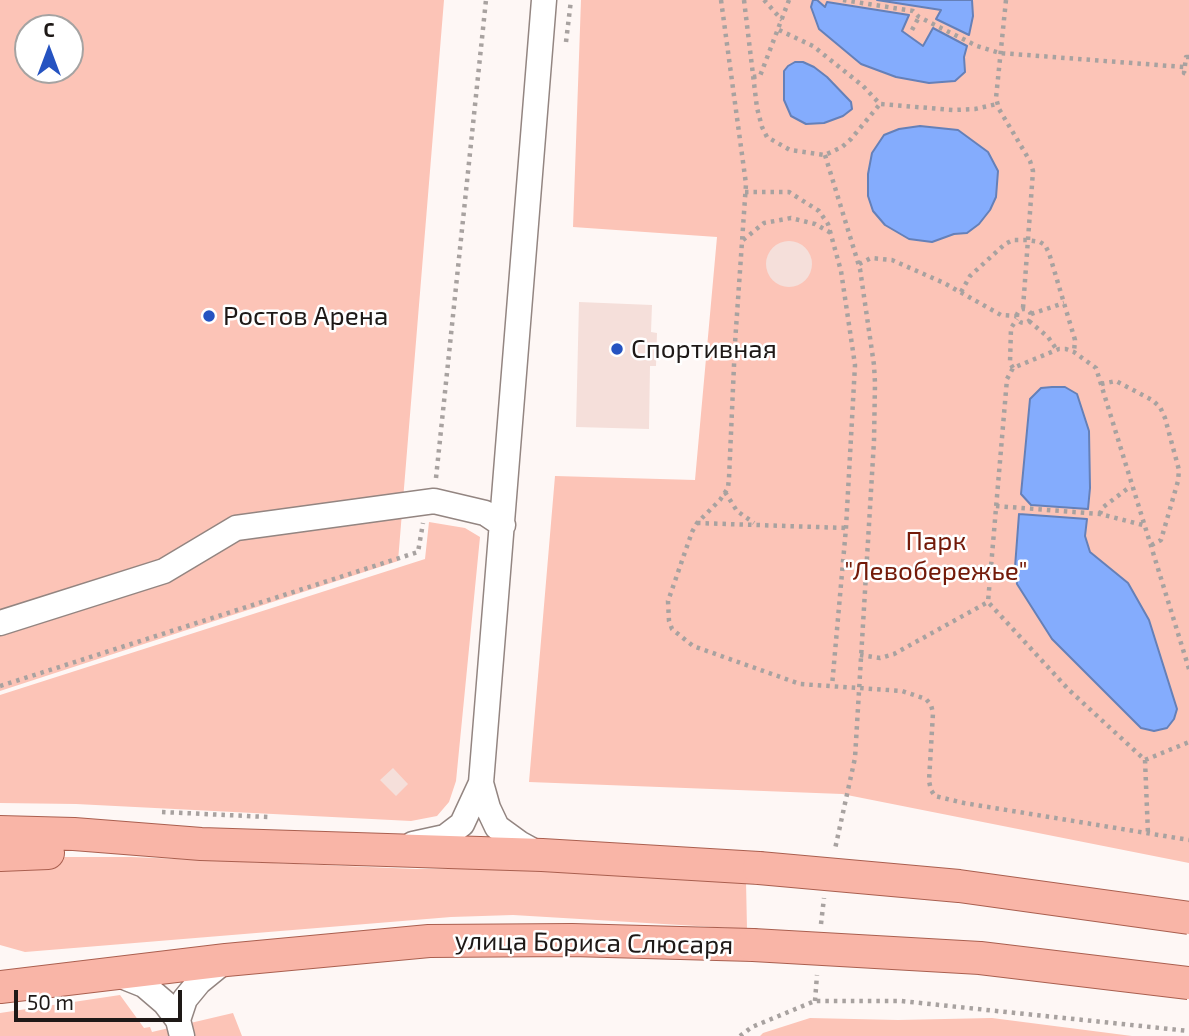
<!DOCTYPE html>
<html>
<head>
<meta charset="utf-8">
<style>
  body { margin:0 }
  #map { position:relative; width:1189px; height:1036px; overflow:hidden; background:#fef7f5; font-family:"Exo 2",sans-serif }
  canvas { display:block }
  .north { position:absolute; left:14px; top:14px; width:70px; height:70px; box-sizing:border-box; background:#fff; border:2px solid #a5a3a2; border-radius:50%; rotate:0deg; font-size:19px; font-weight:700; line-height:28px; text-align:center; color:#1e1917 }
  .north::after { content:''; display:block; margin:auto; width:24px; height:32px; background:#2553c1; clip-path:polygon(50% 0,100% 100%,50% 72%,0 100%) }
  .scale { position:absolute; left:14px; top:990px; width:168px; height:32px; box-sizing:border-box; border:4px solid #1e1917; border-top:0; padding-left:9px; font-size:21px; line-height:24px; white-space:nowrap; color:#1e1917; -webkit-text-stroke:5px #fff; paint-order:stroke }
</style>
</head>
<body>
<div id="map">
<canvas width="1189" height="1036"></canvas>
<div class="north">С</div>
<div class="scale">50 m</div>
</div>
<script>
const c = document.querySelector('canvas').getContext('2d');
c.lineJoin = 'round';
function paint(path, color) { c.fillStyle = color; c.fill(path, 'evenodd'); }
const shape = rows => new Path2D(rows.map(r => 'M' + r).join(''));
function stroke(path, color, width, dash) { c.strokeStyle = color; c.lineWidth = width; c.lineCap = dash ? 'butt' : 'round'; c.setLineDash(dash || []); c.stroke(path); }
function drawText(font, color, halo, rows, align = 'center') {
  c.font = font + ' "Exo 2",sans-serif'; c.lineWidth = 5; c.setLineDash([]); c.textBaseline = 'middle'; c.strokeStyle = halo; c.fillStyle = color; for (const [text, x, y, turn = 0] of rows) {
    c.save(); c.translate(x, y); c.rotate((+turn || 0) * Math.PI / 180); c.textAlign = isNaN(turn) ? turn : align; if (halo) c.strokeText(text, 0, 0); c.fillText(text, 0, 0); c.restore();
  }
}
paint(shape([
  [0,0,444,0,398,561,0,691],
  [28,28,70,28,70,70,28,70],
  [581,0,1189,0,1189,863,842,794,529,782,555,476,695,480,717,237,573,227],
  [429,522,465,528,480,537,456,781,449,802,437,816,411,821,76,804,0,803,0,695,425,559],
  [27,857,131,857,416,869,564,868,746,881,747,929,513,915,451,917,25,952,0,945,0,865],
  [120,995,144,1028,150,1027,152,1032,233,1013,242,1036,0,1036,0,1013],
  [810,1018,898,1020,992,1018,1132,1036,760,1036,763,1033]
]), '#fcc4b7');
const water = shape([
  [813,0,817,0,825,7,827,2,909,15,902,31,923,46,933,28,967,46,964,57,965,72,955,81,929,83,896,77,861,64,819,29,811,7,813,0],
  [877,0,972,0,973,16,969,35,936,19,941,10,877,0],
  [795,62,803,62,814,67,827,77,851,102,852,109,843,116,824,123,806,124,791,116,784,100,784,71,788,66,795,62],
  [920,126,958,130,988,152,998,171,996,197,990,210,979,224,967,233,954,234,932,242,909,239,885,225,873,211,868,196,868,174,872,153,884,135,899,129,920,126],
  [1052,387,1065,387,1077,394,1089,431,1090,488,1088,509,1031,505,1021,494,1030,399,1041,388,1052,387],
  [1019,514,1087,519,1085,536,1090,552,1128,583,1149,620,1177,709,1174,719,1167,728,1154,731,1141,728,1052,639,1017,584,1015,567,1019,514]
]);
paint(water, '#84acfd');
stroke(water, '#6580b8', 2);
paint(shape([
  '766 264a23 23 0 1 1 46 0a23 23 0 1 1-46 0Z',
  [579,302,652,305,651,332,657,333,656,366,650,366,649,429,576,427],
  [393,768,408,784,396,796,380,780]
]), '#f5dfda');
const minor = shape([
  [0,623,164,571,236,528,434,501,485,513,503,525],
  [481,783,488,808,497,827,519,843,541,855],
  [413,844,445,837,462,824,481,783,544,0],
  [114,973,144,985,165,1003,178,1020,182,1036],
  [178,1020,185,999,199,982,226,960]
]);
const major = shape([
  [0,832,74,834,201,844,542,855,759,868],
  [0,855,48,853],
  [0,987,226,960,429,941,572,940,753,945]
]);
stroke(minor, '#938581', 27);
stroke(major, '#aa5f4f', 34);
stroke(shape([
  [721,0,746,184,735,343,729,478,728,488,720,500,697,523,692,532,668,601,669,621,672,629,693,646,800,684,902,691,926,699,931,705,933,713,929,781,931,790,935,796,964,803,1189,840],
  [744,0,757,108,762,127,767,137,790,150,825,155,842,147,851,139,880,104],
  [764,0,782,20],
  [843,0,913,11,919,17,977,46,1000,53,1184,67],
  [1006,0,996,98,999,109,1030,161,1033,171,1023,308],
  [779,30,813,46,863,86,880,104,953,110,975,109,997,104],
  [912,30,919,17],
  [566,42,571,0],
  [1189,57,1186,57,1184,73,1189,74],
  [753,77,760,76,789,0],
  [825,155,860,269,874,365,875,383,874,441,855,758,835,849],
  [745,192,789,192,819,211,828,224,841,271,855,365,846,528,832,686],
  [743,240,764,223,791,218,815,224,831,233],
  [859,264,871,258,892,260,944,283,1001,315,1016,316],
  [961,292,970,276,1005,244,1013,240,1027,240,1040,242,1045,245,1049,253,1075,340,1074,352],
  '1017 316a7 7 0 1 1 14 0a7 7 0 1 1-14 0Z',
  [1031,314,1064,303],
  [1029,321,1048,337,1057,350],
  [1013,368,1010,363,1011,328,1017,319],
  [1101,384,1116,381,1152,400,1160,407,1165,418,1179,470,1178,481,1161,540,1150,546],
  [436,478,486,0],
  [725,492,737,511,754,523],
  [996,506,1100,514,1143,525],
  [1100,514,1102,508,1131,486],
  [697,523,846,528],
  [860,655,880,658,894,654,988,602],
  [1189,669,1096,368,1074,352,1066,349,1059,349,1013,368,1007,379,988,602,1069,690,1145,760,1189,742],
  [0,686,418,552,423,523],
  [1145,760,1148,834],
  [162,812,268,817],
  [821,924,824,898],
  [815,1001,817,975],
  [740,1036,752,1027,815,1001,901,1001,1189,1031]
]), '#a8a2a0', 4.5, [3.5, 5]);
stroke(minor, '#fff', 24);
stroke(major, '#f9b5a7', 32);
const majorBridge = shape([
  [759,868,959,886,1189,918],
  [753,945,980,958,1189,983]
]);
stroke(majorBridge, '#aa5f4f', 34, []);
stroke(majorBridge, '#f9b5a7', 32);
for (const [x, y, r, color] of [
  [209,316,7,"#2553c1"],
  [617,349,7,"#2553c1"]
]) { const dot = new Path2D(); dot.arc(x, y, r, 0, 2 * Math.PI); c.fillStyle = color; c.fill(dot); stroke(dot, '#fff', 2.5); }
drawText('26px', '#1e1917', '#fff', [
  ["Ростов Арена",223,316],
  ["Спортивная",631,349]
], 'left');
drawText('26px', '#731a09', '#fff', [
  ["Парк",936,541],
  ["\"Левобережье\"",936,571]
]);
drawText('26px', '#1e1917', '#fff', [
  ["улица Бориса Слюсаря",594,943,1]
]);
</script>
</body>
</html>
